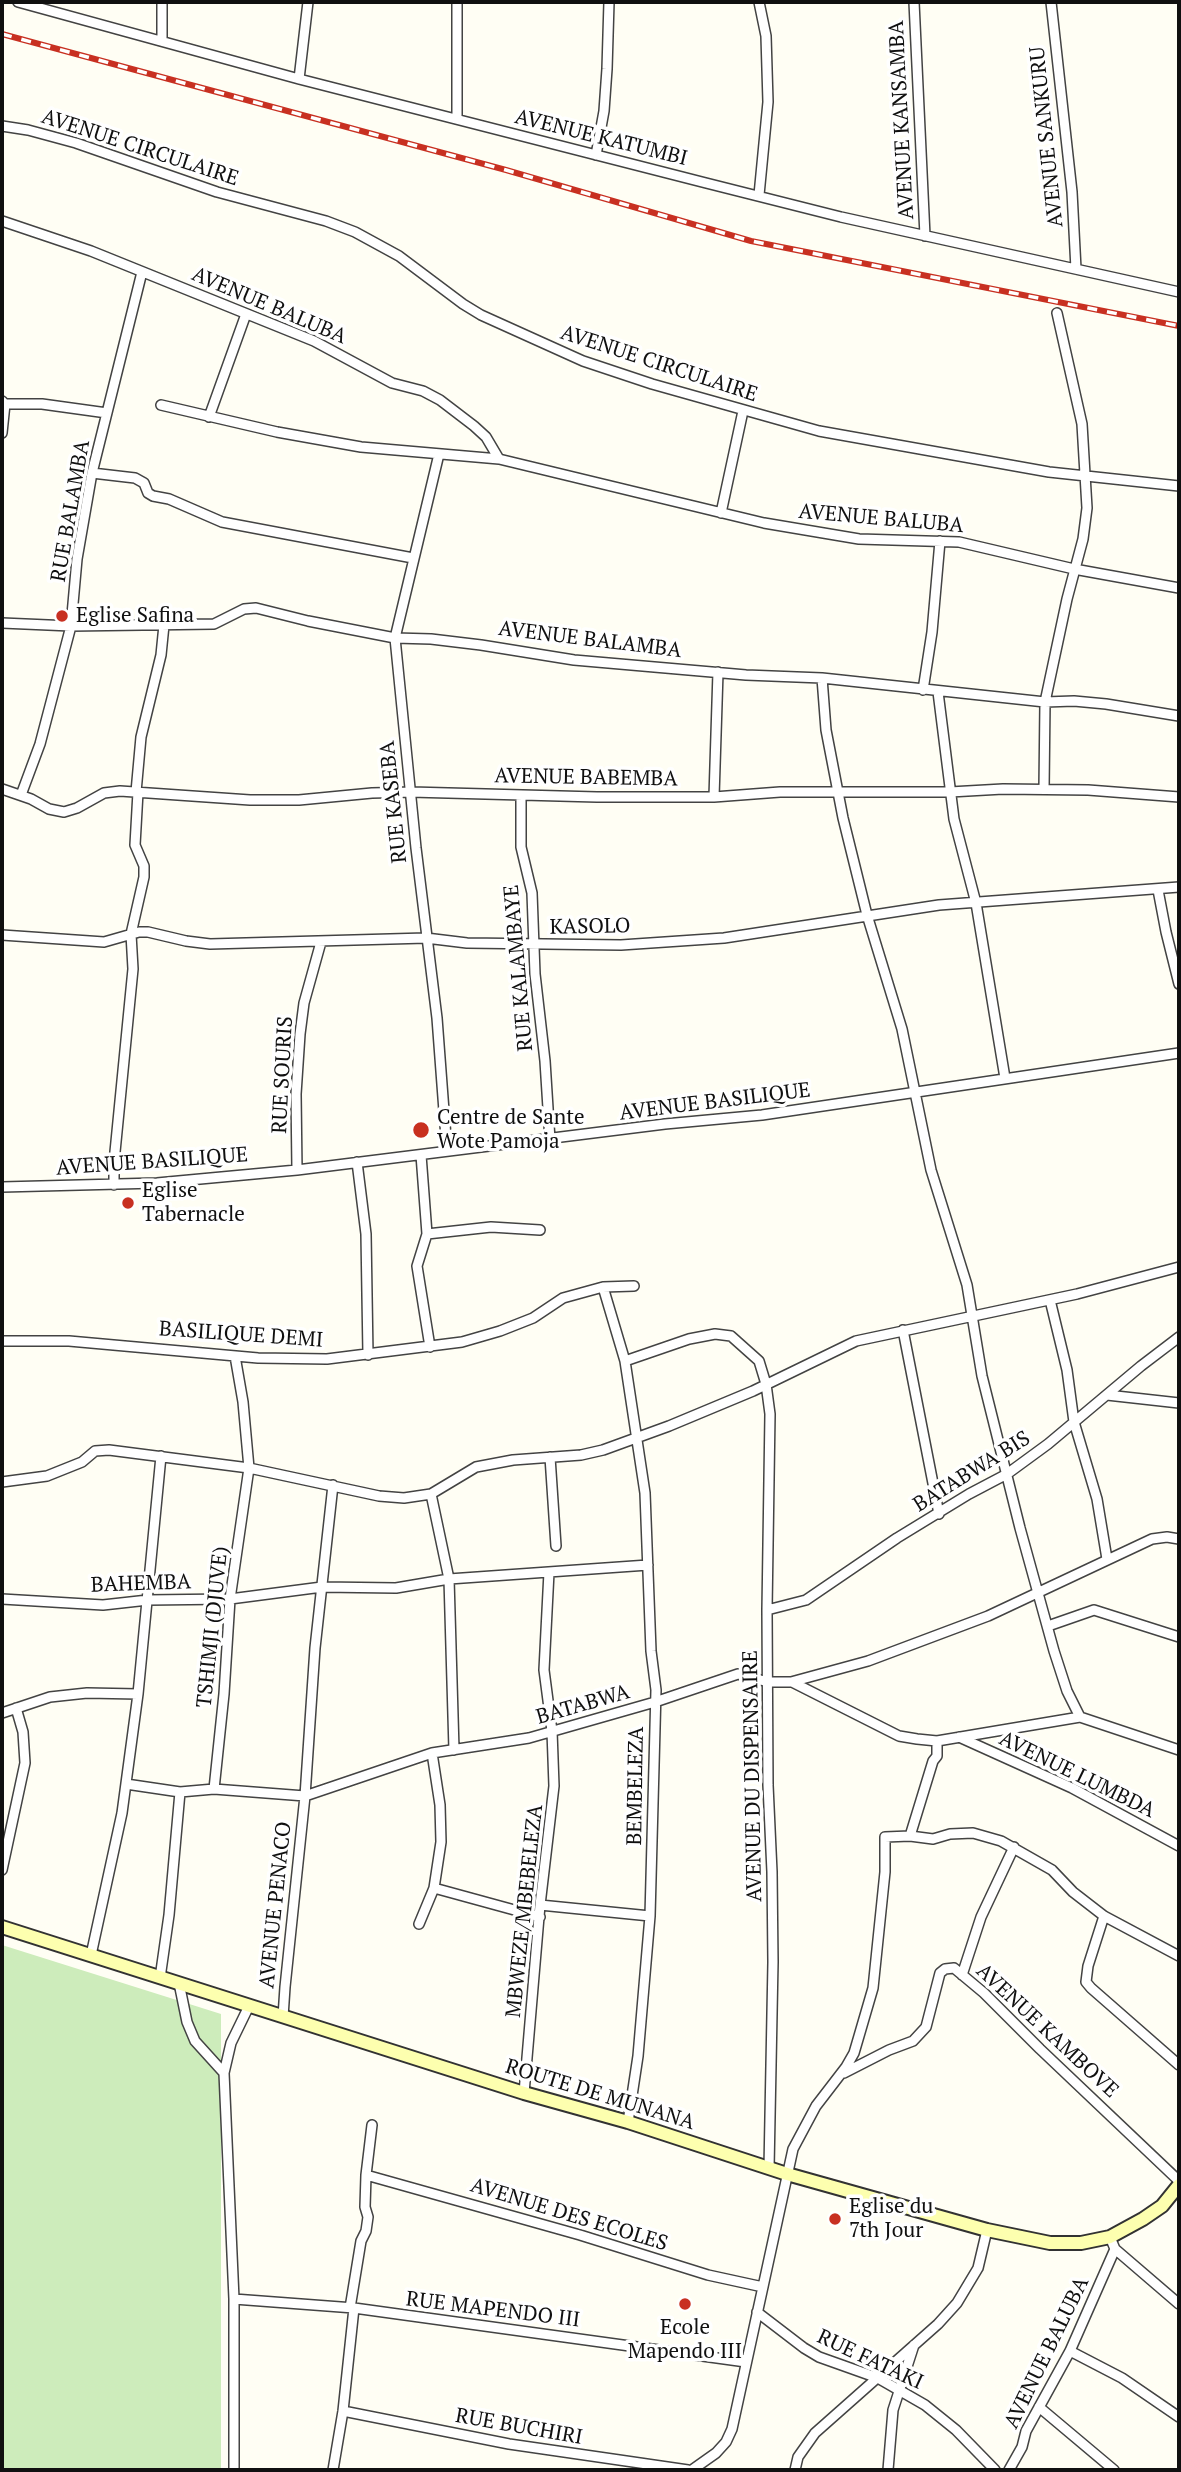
<!DOCTYPE html>
<html>
<head>
<meta charset="utf-8">
<style>
  body { margin:0 }
  #map { position:relative; width:1181px; height:2472px; overflow:hidden; background:#fffef4; font-family:"PT Serif",serif }
  canvas { display:block }
  .frame { position:absolute; inset:0; border:4px solid #101010; pointer-events:none }
</style>
</head>
<body>
<div id="map">
<canvas width="1181" height="2472"></canvas>
<div class="frame"></div>
</div>
<script>
const c = document.querySelector('canvas').getContext('2d');
c.lineJoin = 'round';
function paint(path, color) { c.fillStyle = color; c.fill(path, 'evenodd'); }
const shape = rows => new Path2D(rows.map(r => 'M' + r).join(''));
function stroke(path, color, width, dash) { c.strokeStyle = color; c.lineWidth = width; c.lineCap = dash ? 'butt' : 'round'; c.setLineDash(dash || []); c.stroke(path); }
function drawText(font, color, halo, rows, align = 'center') {
  c.font = font + ' "PT Serif",serif'; c.lineWidth = 7; c.setLineDash([]); c.textBaseline = 'middle'; c.strokeStyle = halo; c.fillStyle = color; for (const [text, x, y, turn = 0] of rows) {
    c.save(); c.translate(x, y); c.rotate((+turn || 0) * Math.PI / 180); c.textAlign = isNaN(turn) ? turn : align; if (halo) c.strokeText(text, 0, 0); c.fillText(text, 0, 0); c.restore();
  }
}
paint(shape([
  [2,1945,221,2014,221,2470,2,2470]
]), '#cdecbb');
const street = shape([
  [18,2,299,79,706,183,841,217,1179,292],
  [162,2,162,41],
  [914,2,925,236],
  [1051,2,1072,192,1076,269],
  [299,79,308,2],
  [457,119,457,2],
  [2,126,28,130,76,143,217,192,326,221,355,232,399,256,463,304,481,315,583,361,652,384,819,431,1049,472,1179,486],
  [596,155,604,111,607,69,609,2],
  [759,195,768,102,766,36,759,2],
  [2,221,91,251,314,341,392,383,423,391,440,400,474,426,486,437,499,459],
  [2,401,5,404,42,404,107,413],
  [161,405,277,432,361,447,499,459,764,523,859,539,959,542,1074,569,1179,588],
  [209,417,246,314],
  [2,433,5,404],
  [439,454,395,638,416,848,437,1018,447,1151],
  [92,473,135,478,144,483,148,493,153,496,169,499,222,522,413,558],
  [721,513,743,411],
  [2,623,71,626,214,624,244,609,256,608,308,621,395,638,431,639,481,645,574,660,746,675,822,678,1045,702,1074,701,1106,704,1179,716],
  [822,678,826,730,843,818,867,915,902,1029,931,1170,967,1285,982,1376,1020,1528,1054,1651,1067,1691,1080,1717,1179,1750],
  [923,690,932,632,940,541],
  [938,692,954,819,976,903,1005,1078],
  [2,789,31,799,49,809,64,812,77,808,104,793,120,791,250,800,299,800,372,793,411,792,597,797,714,797,780,792,950,792,1003,789,1088,790,1179,797],
  [1044,789,1045,702,1067,599,1083,539,1087,508,1082,424,1057,313],
  [136,792,141,737,161,655,164,625],
  [21,795,40,744,71,626,77,559,92,473,142,272],
  [521,795,521,847,532,893,535,974,545,1061,550,1140],
  [714,797,718,672],
  [1158,890,1166,932,1179,984],
  [2,935,104,942,139,932,148,932,186,941,210,944,426,938,467,943,621,945,724,938,939,905,1179,887],
  [421,1155,427,1234,417,1266,430,1347],
  [357,1162,366,1234,368,1355],
  [297,1170,296,1094,300,1034,304,1003,321,942],
  [114,1185,114,1162,133,969,131,934,144,877,144,866,135,845,138,792],
  [2,1187,157,1183,297,1170,665,1124,762,1115,1179,1053],
  [427,1234,491,1227,540,1230],
  [603,1287,625,1361,645,1493,651,1651,656,1690,650,1916,638,2056,628,2122],
  [1050,1300,1067,1370,1074,1422,1097,1499,1107,1559],
  [903,1330,939,1514],
  [2,1341,69,1341,258,1358,327,1359,462,1342,500,1331,533,1318,563,1298,603,1287,634,1286],
  [625,1361,689,1339,715,1334,731,1336,759,1361,766,1384,770,1414,767,1610,768,1785,772,1872,773,1962,769,2168],
  [1107,1395,1179,1403],
  [550,1457,556,1546],
  [2,1482,47,1476,82,1462,95,1451,109,1450,249,1468,379,1496,404,1498,431,1494,476,1467,513,1460,581,1455,603,1450,669,1426,753,1391,856,1341,1077,1294,1179,1267],
  [431,1494,449,1579,454,1750],
  [2,1599,103,1605,148,1600,230,1599,322,1587,396,1588,449,1579,648,1565],
  [767,1610,806,1600,897,1538,969,1494,1007,1474,1048,1444,1141,1366,1179,1337],
  [1048,1626,1094,1610,1179,1637],
  [792,1682,899,1736,917,1739,937,1741,1080,1717],
  [2,1713,50,1697,87,1693,138,1694],
  [959,1737,1072,1788,1179,1846],
  [126,1784,180,1792,214,1789,305,1796,432,1753,529,1738,655,1702,738,1674,768,1682,791,1682,868,1661,988,1616,1152,1539,1167,1537,1179,1539],
  [214,1789,224,1694,230,1599,249,1468,243,1402,235,1356],
  [910,1836,933,1761,937,1756,937,1741],
  [2,1870,25,1763,23,1732,16,1708],
  [434,1888,540,1917],
  [540,1905,650,1916],
  [1104,1916,1088,1966,1086,1982,1091,1988,1179,2065],
  [419,1924,434,1888,441,1842,440,1805,432,1753],
  [91,1955,122,1813,138,1694,161,1456],
  [962,1975,981,1917,1014,1847],
  [160,1978,169,1915,180,1792],
  [179,1983,187,2022,195,2041,224,2073],
  [283,2017,285,1987,305,1796,315,1648,333,1485],
  [844,2073,889,2050,913,2041,926,2027,940,1973,945,1969,954,1968,984,1993,1040,2049,1179,2181],
  [524,2093,540,1905,554,1786,552,1731,544,1670,549,1572],
  [366,2175,580,2235,708,2275,763,2287],
  [1110,2237,1115,2249,1179,2304],
  [234,2299,354,2308,746,2362],
  [350,2308,361,2241,366,2231,368,2217,365,2207,366,2175,372,2125],
  [757,2312,804,2348,819,2357,878,2378,925,2405,956,2430,995,2470],
  [1070,2351,1122,2378,1179,2417],
  [1039,2407,1114,2470],
  [343,2411,509,2444,688,2470],
  [234,2470,234,2299,224,2073,231,2043,249,2006],
  [333,2470,343,2411,354,2308],
  [692,2470,716,2453,726,2442,732,2429,793,2149,816,2106,846,2067,854,2053,859,2036,873,1988,885,1872,885,1837,910,1836,933,1839,950,1834,973,1833,1001,1841,1052,1870,1073,1892,1104,1916,1179,1956],
  [795,2470,798,2457,815,2433,938,2324,957,2303,978,2268,987,2230],
  [888,2470,893,2410,914,2345],
  [1009,2470,1022,2447,1026,2431,1070,2351,1115,2249]
]);
const secondary = shape([
  [2,1927,524,2093,628,2122,787,2174,987,2230,1050,2243,1081,2243,1110,2237,1143,2219,1162,2206,1179,2185]
]);
stroke(street, '#434343', 12);
stroke(secondary, '#323232', 16);
stroke(street, '#fff', 9);
stroke(secondary, '#fdffaf', 12);
const rail = shape([
  [2,34,506,170,751,241,1179,326]
]);
stroke(rail, '#c83021', 6);
stroke(rail, '#fff', 3.5, [10]);
for (const [x, y, r, color] of [
  [62,616,7,"#c83021"],
  [421,1130,9,"#c83021"],
  [128,1203,7,"#c83021"],
  [835,2219,7,"#c83021"],
  [685,2304,7,"#c83021"]
]) { const dot = new Path2D(); dot.arc(x, y, r, 0, 2 * Math.PI); c.fillStyle = color; c.fill(dot); stroke(dot, '#fff', 2.5); }
drawText('21px', '#101010', '#fff', [
  ["AVENUE KANSAMBA",902,120,-93],
  ["AVENUE SANKURU",1047,137,-96],
  ["AVENUE KATUMBI",601,138,14],
  ["AVENUE CIRCULAIRE",140,148,18],
  ["AVENUE BALUBA",269,306,23],
  ["AVENUE CIRCULAIRE",659,364,18],
  ["RUE BALAMBA",71,511,-80],
  ["AVENUE BALUBA",881,519,5],
  ["AVENUE BALAMBA",590,640,7],
  ["AVENUE BABEMBA",586,778,1],
  ["RUE KASEBA",394,802,-96],
  ["KASOLO",590,927,-1],
  ["RUE KALAMBAYE",519,968,-95],
  ["RUE SOURIS",283,1075,-87],
  ["AVENUE BASILIQUE",715,1102,-7],
  ["AVENUE BASILIQUE",152,1162,-4],
  ["BASILIQUE DEMI",241,1335,4],
  ["BATABWA BIS",972,1472,-32],
  ["BAHEMBA",141,1584,-2],
  ["TSHIMJI (DJUVE)",213,1627,-84],
  ["BATABWA",583,1705,-16],
  ["AVENUE LUMBDA",1077,1775,26],
  ["AVENUE DU DISPENSAIRE",753,1776,-91],
  ["BEMBELEZA",636,1786,-89],
  ["AVENUE PENACO",276,1905,-84],
  ["MBWEZE/MBEBELEZA",525,1911,-84],
  ["AVENUE KAMBOVE",1047,2031,43],
  ["ROUTE DE MUNANA",600,2095,17],
  ["AVENUE DES ECOLES",569,2215,17],
  ["RUE MAPENDO III",493,2310,7],
  ["AVENUE BALUBA",1047,2353,-64],
  ["RUE FATAKI",870,2360,25],
  ["RUE BUCHIRI",519,2427,10]
]);
drawText('21px', '#101010', '#fff', [
  ["Eglise Safina",76,616],
  ["Centre de Sante",437,1118],
  ["Wote Pamoja",437,1142],
  ["Eglise",142,1191],
  ["Tabernacle",142,1215],
  ["Eglise du",849,2207],
  ["7th Jour",849,2231],
  ["Ecole",685,2328,"center"],
  ["Mapendo III",685,2352,"center"]
], 'left');
</script>
</body>
</html>
